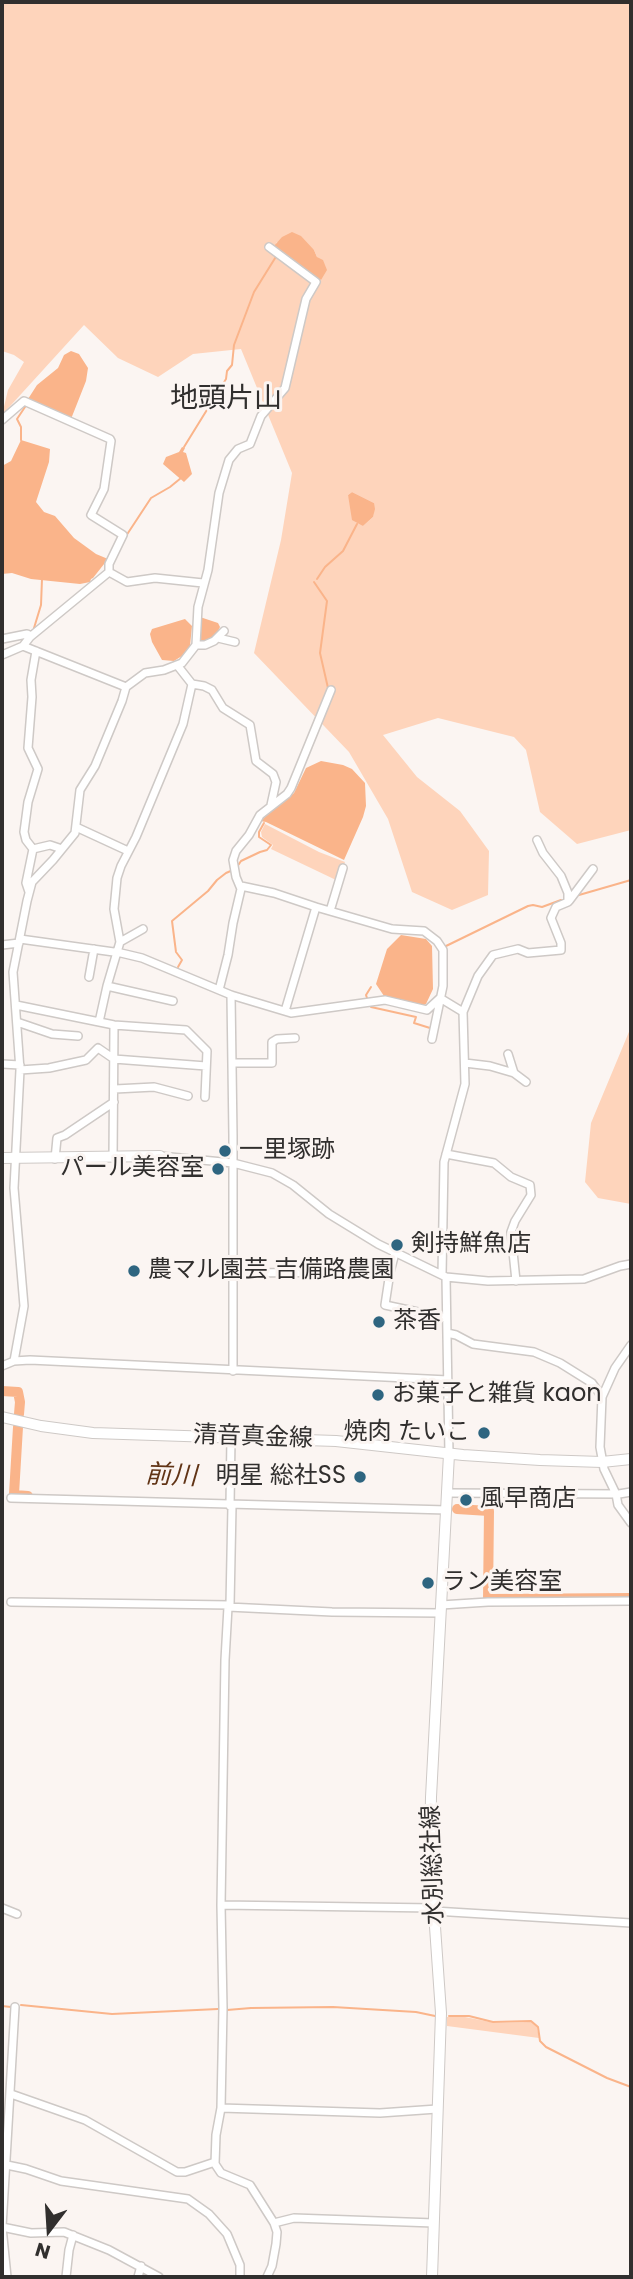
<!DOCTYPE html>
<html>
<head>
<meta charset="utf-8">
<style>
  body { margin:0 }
  #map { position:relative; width:633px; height:2279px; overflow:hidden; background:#fbf5f2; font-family:Poppins,sans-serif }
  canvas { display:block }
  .frame { position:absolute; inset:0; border:4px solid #312f2e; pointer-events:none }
  .north { position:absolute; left:14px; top:2195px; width:70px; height:70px; -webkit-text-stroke:5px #fbf5f2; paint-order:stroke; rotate:197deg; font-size:19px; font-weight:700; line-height:28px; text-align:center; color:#312f2e }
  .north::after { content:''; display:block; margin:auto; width:24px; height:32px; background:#312f2e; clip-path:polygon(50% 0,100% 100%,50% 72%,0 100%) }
</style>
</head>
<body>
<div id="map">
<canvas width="633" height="2279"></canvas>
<div class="frame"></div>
<div class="north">N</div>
</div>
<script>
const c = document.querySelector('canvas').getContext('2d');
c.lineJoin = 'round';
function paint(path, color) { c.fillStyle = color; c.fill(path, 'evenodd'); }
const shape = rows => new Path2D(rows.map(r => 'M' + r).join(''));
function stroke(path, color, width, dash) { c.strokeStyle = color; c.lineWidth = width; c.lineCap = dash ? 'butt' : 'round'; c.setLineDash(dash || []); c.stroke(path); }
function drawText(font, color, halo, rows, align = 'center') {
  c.font = font + ' Poppins,"Noto Sans JP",sans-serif'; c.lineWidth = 6; c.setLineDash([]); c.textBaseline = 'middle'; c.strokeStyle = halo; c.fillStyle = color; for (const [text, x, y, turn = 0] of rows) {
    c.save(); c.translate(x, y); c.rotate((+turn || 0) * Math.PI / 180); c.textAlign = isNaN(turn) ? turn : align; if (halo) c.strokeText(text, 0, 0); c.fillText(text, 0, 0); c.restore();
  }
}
paint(shape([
  [2,2,631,2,631,830,577,844,540,812,526,750,514,737,438,718,383,735,417,777,460,811,489,851,488,895,452,910,412,892,388,819,349,752,254,653,281,540,292,473,241,349,193,354,158,377,118,358,84,325,2,415,8,390,24,362,14,355,2,351],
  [278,242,314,250,318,259,321,280,310,274,276,243],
  [352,492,374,503,373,517,363,526,348,495],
  [265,824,319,852,345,862,336,880,271,849,273,845,262,837,261,832],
  [631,1027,631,1204,598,1198,585,1182,591,1123],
  [447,2017,465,2017,495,2023,532,2022,537,2027,539,2038,447,2026]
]), '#fed4bb');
paint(shape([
  [292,232,301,236,314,250,317,257,323,260,327,270,321,280,298,266,274,246,282,237],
  [71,351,79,354,88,368,86,381,71,419,28,399,37,385,58,368,64,355],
  [21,440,50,449,49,462,36,502,44,512,55,516,74,538,96,554,108,559,93,578,91,579,90,582,80,584,31,579,12,573,2,574,2,466,11,461],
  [182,447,185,448,183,452,186,453,192,474,184,482,163,464,166,457,179,452],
  [352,492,374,503,375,509,373,517,363,526,352,520,348,495],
  [200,617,218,623,220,627,215,637,204,643,201,641],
  [185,619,192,626,190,646,185,654,174,661,162,660,152,642,150,634,152,629],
  [321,761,343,765,352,769,365,783,366,806,363,817,344,860,266,822,260,821,294,793,306,768],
  [401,935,426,939,432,946,433,989,426,1004,422,1006,384,996,376,984,387,949]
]), '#fab48a');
stroke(shape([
  [21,440,21,427,17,419,27,404],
  [184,447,226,379,227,371,232,365,234,345,254,292,277,255],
  [126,536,151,498,170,487,181,478],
  [317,579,325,567,343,551,357,524],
  [314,582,327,601,320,653,328,688],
  [34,628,41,605,42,579],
  [237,867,241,861,260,852,267,850,271,845,259,837,259,832,264,823],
  [579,895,631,880],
  [444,947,528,906,533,905,542,907,561,900],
  [178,967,182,960,176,952,172,921,208,891,217,880,226,873,233,870],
  [367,998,366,995,371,987],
  [371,1007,416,1017,414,1023,430,1028],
  [21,2005,112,2014,218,2009],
  [2,2006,11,2007],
  [227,2010,251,2008,333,2007,416,2012,435,2016],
  [449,2016,469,2016,493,2022,531,2021,538,2027,540,2041,546,2047,607,2078,631,2087]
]), '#fab48a', 2);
stroke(shape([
  [2,1391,18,1392,20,1402,19,1414],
  [18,1427,14,1494,15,1495,28,1496],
  [457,1509,489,1511,488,1599,631,1598]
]), '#fab48a', 10);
const street = shape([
  [2,420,24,401,110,439,111,441,104,489,91,515,123,535,109,564,109,572,30,637,23,646,2,655],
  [109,572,127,582,155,578,203,583],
  [218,638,235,642],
  [2,639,27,634,31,636],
  [196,645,205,645,214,641,224,631],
  [23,646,126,687],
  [177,665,192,684,204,686,212,690,223,708,250,725,256,761,273,774,276,782,271,805],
  [76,827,128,851],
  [33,849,50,845,62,849],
  [241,886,274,893,316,907,285,1011],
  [29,892,26,883,33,849,26,840,24,832,28,802,38,769,28,748,32,697,31,680,36,651],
  [569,901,593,869],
  [316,907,392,929,424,931,437,941,443,950,443,986,432,1039],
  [330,911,343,868],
  [20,939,121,953,142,958,231,995,291,1013,385,1000,427,1010,440,998],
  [120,942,143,929],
  [2,945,19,943],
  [89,977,94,949],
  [219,990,228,955,233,923,241,889,236,877,233,860,236,851,249,835,260,815,287,794,291,788,331,690],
  [231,995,233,1136,233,1371],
  [440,998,463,1012],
  [173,1001,107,986,120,942,114,909,117,878,121,866,136,837,183,724,192,684],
  [16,1005,114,1025,186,1030,207,1051,205,1097],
  [17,1022,52,1034,78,1036],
  [99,1022,107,986],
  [508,1054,514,1073],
  [232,1063,272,1063,272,1042,277,1039,295,1038],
  [465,1063,490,1066,514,1073,526,1082],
  [2,1064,20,1065],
  [20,1070,49,1068,86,1060,98,1048,114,1059,206,1066],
  [115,1089,154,1087,188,1096],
  [446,1154,494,1163,511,1177,530,1185,531,1195,515,1221,511,1232,516,1281],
  [160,1156,233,1163,272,1173,293,1185,329,1214,378,1244,446,1277],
  [113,1158,114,1025],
  [55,1159,57,1138,65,1135,114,1102],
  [390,1272,385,1305,446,1318],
  [233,1273,390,1272,395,1253],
  [442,1275,444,1162,465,1084,463,1012,478,976,493,955,518,949,528,953,561,950,561,943,551,918,556,907,568,902,568,893,561,876,543,853,537,840],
  [447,1333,456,1335,473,1344,534,1352,560,1363,592,1383,602,1397],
  [631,1345,615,1368,602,1397,600,1447,604,1469,616,1494,618,1505,631,1523],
  [14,1361,24,1306,14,1188,20,1070,13,972,27,901,32,882,53,860,75,833,80,790,95,766,122,701,126,687,145,673,164,670,182,663,196,645,198,607,208,570,219,493,229,460,238,449,250,444,261,416,285,388,306,299,316,282,269,247],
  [2,1366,14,1361,30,1360,448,1380],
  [449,1454,446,1277,488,1281,584,1279,620,1266,631,1264],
  [448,1493,619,1494,631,1492],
  [11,1498,447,1510],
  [230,1506,231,1437],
  [232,1506,230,1605,228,1607,225,1660,221,1905,223,2008,221,2108,216,2135,215,2164,221,2173,250,2185,274,2223,277,2232,276,2244,272,2266,267,2277],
  [11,1602,230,1605],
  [441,1605,488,1602,631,1601],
  [228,1607,332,1612,440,1613],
  [221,1905,434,1908],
  [2,1908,17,1914],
  [434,1911,631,1923],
  [11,2094,85,2120,177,2172,185,2172,215,2162],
  [221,2108,380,2113,437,2109],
  [2,2164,26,2169,61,2181,188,2199,209,2214,227,2234,240,2265,240,2277],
  [274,2223,294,2218,434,2223],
  [2,2227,31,2233,64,2232,109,2250,159,2277],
  [7,2277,2,2227,15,2007],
  [66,2277,69,2250,73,2235],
  [138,2277,141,2266]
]);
const secondary = shape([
  [2,1158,160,1156],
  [2,1417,41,1426,93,1433,336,1441,463,1455,540,1460,602,1462,631,1459],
  [432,2277,441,2013,430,1855,431,1797,449,1454]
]);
stroke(street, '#cec9c6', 10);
stroke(secondary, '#cec9c6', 12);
stroke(street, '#fff', 7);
stroke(secondary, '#fff', 10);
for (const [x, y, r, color] of [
  [225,1151,7,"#2e6580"],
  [218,1169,7,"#2e6580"],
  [397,1245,7,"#2e6580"],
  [134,1271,7,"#2e6580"],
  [379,1322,7,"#2e6580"],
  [378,1395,7,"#2e6580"],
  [484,1433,7,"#2e6580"],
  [360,1477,7,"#2e6580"],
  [466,1500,7,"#2e6580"],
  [428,1583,7,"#2e6580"]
]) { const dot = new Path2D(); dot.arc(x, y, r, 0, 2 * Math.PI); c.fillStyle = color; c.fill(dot); stroke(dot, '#fbf5f2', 2.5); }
drawText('24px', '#312f2e', '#fbf5f2', [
  ["一里塚跡",239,1151],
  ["パール美容室",204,1169,"right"],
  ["剣持鮮魚店",411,1245],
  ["農マル園芸 吉備路農園",148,1271],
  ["茶香",393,1322],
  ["お菓子と雑貨 kaon",392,1395],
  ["焼肉 たいこ",470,1433,"right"],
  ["明星 総社SS",346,1477,"right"],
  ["風早商店",480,1500],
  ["ラン美容室",442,1583]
], 'left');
drawText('24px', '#312f2e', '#fbf5f2', [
  ["清音真金線",253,1438,2],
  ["水別総社線",434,1865,-92]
]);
drawText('italic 26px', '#613416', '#fbf5f2', [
  ["前川",171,1477,2]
]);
drawText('28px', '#312f2e', '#fbf5f2', [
  ["地頭片山",226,400]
]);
</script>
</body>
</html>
